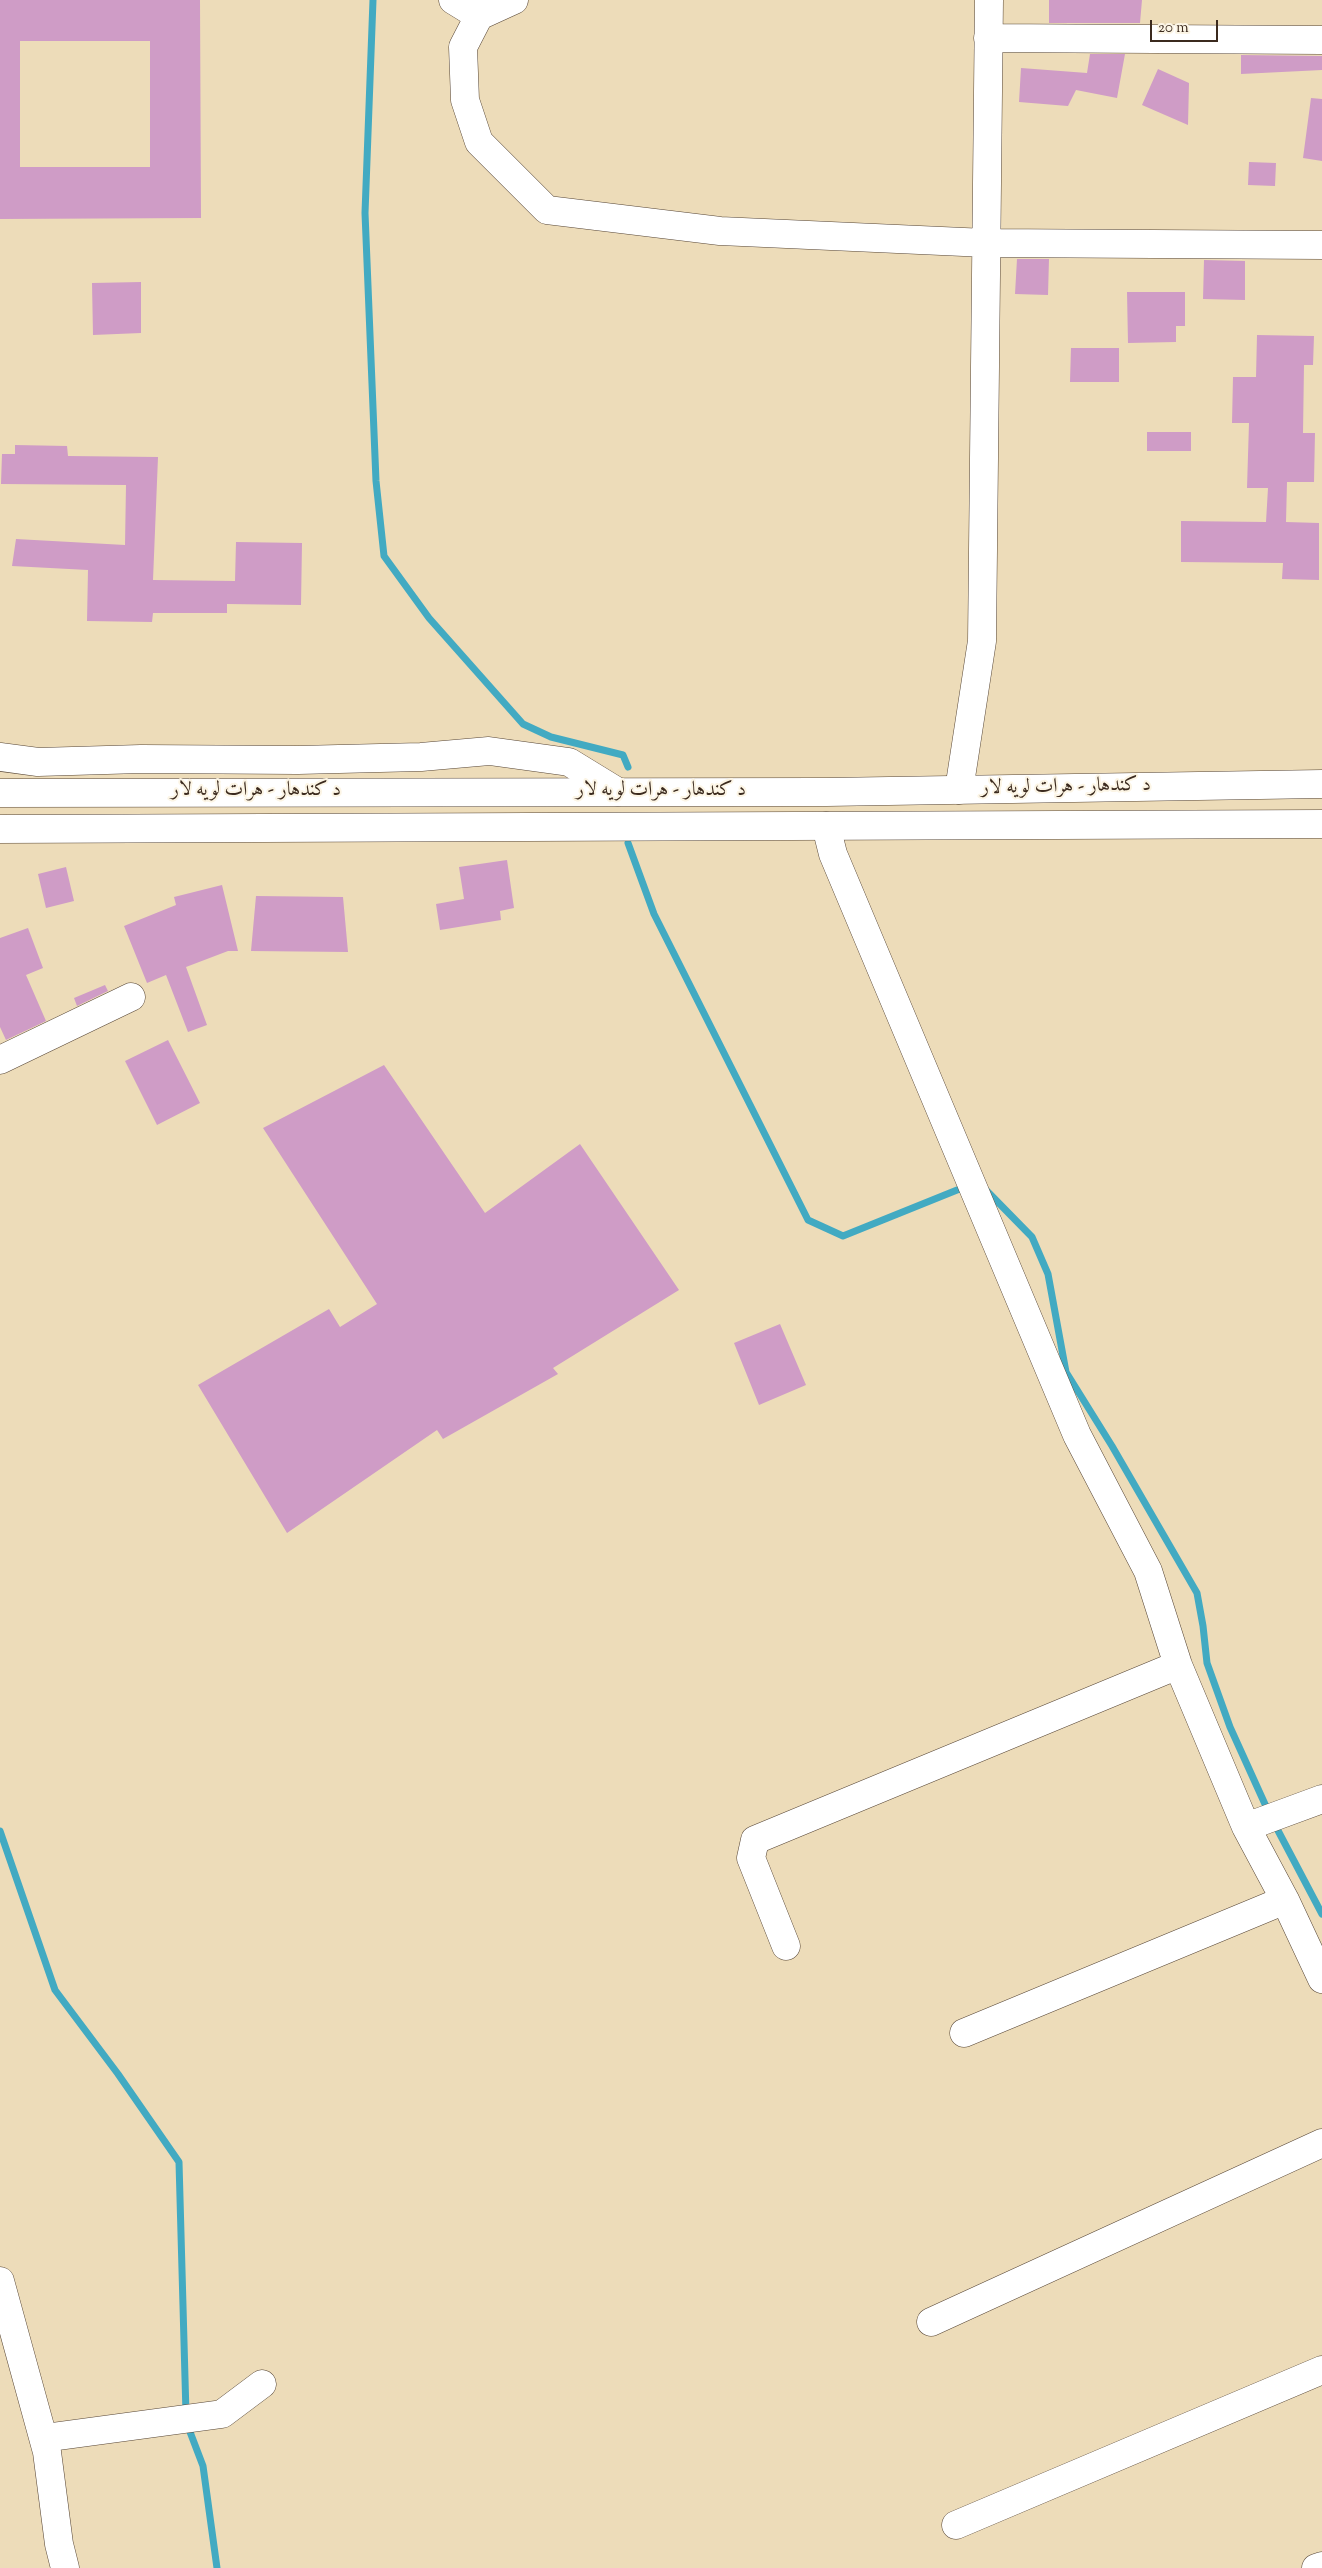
<!DOCTYPE html>
<html>
<head>
<meta charset="utf-8">
<style>
  body { margin:0 }
  #map { position:relative; width:1322px; height:2568px; overflow:hidden; background:#eddcb9; font-family:"Sorts Mill Goudy",serif }
  canvas { display:block }
  .scale { position:absolute; left:1150px; top:20px; width:68px; height:22px; box-sizing:border-box; border:2px solid #3b2a1e; border-top:0; padding-left:6px; font-size:15px; line-height:18px; white-space:nowrap; color:#3b2a1e; -webkit-text-stroke:4px #fcf5e5; paint-order:stroke }
</style>
</head>
<body>
<div id="map">
<canvas width="1322" height="2568"></canvas>
<div class="scale">20 m</div>
</div>
<script>
const c = document.querySelector('canvas').getContext('2d');
c.lineJoin = 'round';
const shape = rows => new Path2D(rows.map(r => 'M' + r).join(''));
function stroke(path, color, width, dash) { c.strokeStyle = color; c.lineWidth = width; c.lineCap = dash ? 'butt' : 'round'; c.setLineDash(dash || []); c.stroke(path); }
function paint(path, color) { c.fillStyle = color; c.fill(path, 'evenodd'); }
function drawText(font, color, halo, rows, align = 'center') {
  c.font = font + ' "Sorts Mill Goudy",Amiri,serif'; c.lineWidth = 4; c.setLineDash([]); c.textBaseline = 'middle'; c.strokeStyle = halo; c.fillStyle = color; for (const [text, x, y, turn = 0] of rows) {
    c.save(); c.translate(x, y); c.rotate((+turn || 0) * Math.PI / 180); c.textAlign = isNaN(turn) ? turn : align; if (halo) c.strokeText(text, 0, 0); c.fillText(text, 0, 0); c.restore();
  }
}
stroke(shape([
  [373,0,365,213,376,481,384,556,429,618,523,724,551,737,623,755,628,767],
  [628,843,654,914,808,1220,843,1236,967,1186],
  [986,1190,1032,1237,1048,1274,1066,1372,1112,1446,1197,1593,1203,1626,1207,1663,1230,1727,1269,1813],
  [1274,1823,1322,1914],
  [0,1831,55,1990,118,2074,179,2162,186,2414],
  [187,2424,203,2466,217,2568]
]), '#42aac2', 7);
paint(shape([
  [0,0,200,0,201,218,0,219],
  [20,41,150,41,150,167,20,167],
  [1049,0,1142,0,1140,23,1049,23],
  [1090,54,1125,54,1117,98,1076,90,1068,106,1019,102,1021,68,1087,73],
  [1241,55,1322,56,1322,70,1241,74],
  [1158,69,1189,83,1188,125,1142,105],
  [1311,98,1322,99,1322,161,1303,158],
  [1249,162,1276,163,1275,186,1248,185],
  [1017,259,1049,259,1048,295,1015,294],
  [1204,260,1245,261,1245,300,1203,299],
  [141,282,141,333,93,335,92,283],
  [1127,292,1185,292,1185,326,1176,326,1176,342,1128,343],
  [1257,335,1314,336,1313,365,1304,365,1303,433,1315,433,1314,482,1287,482,1286,522,1319,523,1319,580,1282,579,1283,563,1181,562,1181,521,1266,522,1268,488,1247,488,1249,423,1232,423,1233,377,1256,377],
  [1071,348,1119,348,1119,382,1070,382],
  [1147,432,1191,432,1191,451,1147,451],
  [15,445,67,446,68,456,158,457,153,580,235,581,236,542,302,543,301,605,227,604,227,613,153,613,152,622,87,621,88,570,12,566,16,539,125,545,126,485,1,484,2,454,15,454],
  [507,860,514,908,500,911,501,920,440,930,436,904,464,899,459,867],
  [66,867,74,901,46,908,38,874],
  [222,885,238,951,228,951,186,967,207,1025,188,1032,166,975,147,983,124,926,176,905,174,897],
  [256,896,343,897,348,952,251,951],
  [28,928,43,968,26,975,46,1021,6,1040,0,1027,0,938],
  [105,985,108,991,77,1006,74,998],
  [168,1040,200,1103,157,1125,125,1061],
  [384,1065,485,1213,580,1144,679,1290,553,1368,558,1374,443,1439,437,1430,287,1533,198,1385,329,1309,340,1327,377,1304,263,1128],
  [780,1324,806,1385,759,1405,734,1343]
]), '#cf9cc6');
const minor = shape([
  [453,0,479,16,514,0],
  [479,16,463,47,465,100,479,142,547,210,720,231,986,243,1322,245],
  [988,38,1322,40],
  [0,757,38,762,141,759,298,760,421,757,489,751,569,762,618,792],
  [959,790,982,641,989,0],
  [826,826,833,854,1077,1435,1148,1571,1178,1665,1246,1827,1285,1900,1322,1979],
  [0,1060,131,997],
  [1246,1827,1322,1799],
  [786,1946,751,1858,755,1840,1178,1665],
  [964,2033,1285,1900],
  [0,2281,47,2452,59,2544,65,2568],
  [931,2322,1322,2143],
  [44,2438,222,2414,262,2384],
  [956,2525,1322,2370],
  [1316,2568,1322,2566]
]);
const highway = shape([
  [0,793,827,792,1322,784],
  [0,829,1322,824]
]);
stroke(minor, '#564535', 29);
stroke(highway, '#564535', 29);
stroke(minor, '#fff', 28);
stroke(highway, '#fff', 28);
drawText('20px', '#3b2a1e', '#fcf5e5', [
  ["د کندهار - هرات لويه لار",1066,788,-1],
  ["د کندهار - هرات لويه لار",256,792],
  ["د کندهار - هرات لويه لار",661,792]
]);
</script>
</body>
</html>
